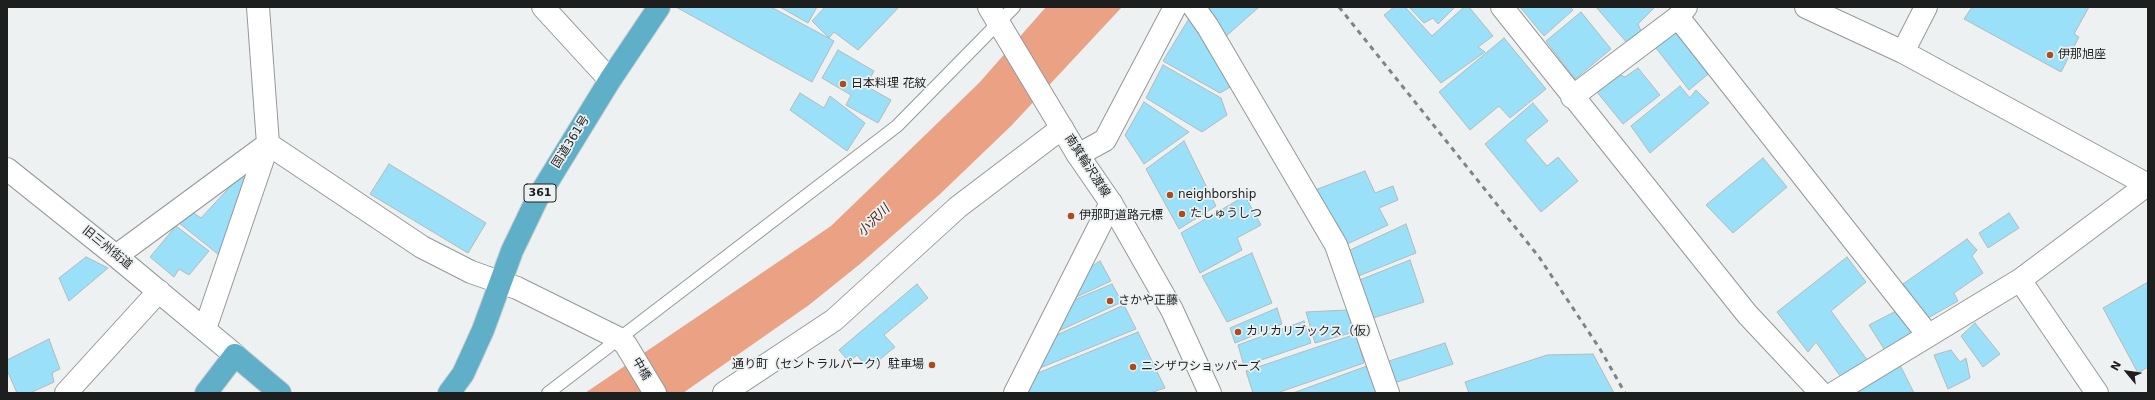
<!DOCTYPE html>
<html>
<head>
<meta charset="utf-8">
<style>
  body { margin:0 }
  #map { position:relative; width:2155px; height:400px; overflow:hidden; background:#edf1f2; font-family:"DejaVu Sans",sans-serif }
  canvas { display:block }
  .frame { position:absolute; inset:0; border:8px solid #1d1f1f; pointer-events:none }
  .north { position:absolute; left:2107px; top:352px; width:40px; height:40px; -webkit-text-stroke:3px #edf1f2; paint-order:stroke; rotate:299deg; font-size:11px; font-weight:700; line-height:16px; text-align:center; color:#1d1f1f }
  .north::after { content:''; display:block; margin:auto; width:14px; height:18px; background:#1d1f1f; clip-path:polygon(50% 0,100% 100%,50% 72%,0 100%) }
</style>
</head>
<body>
<div id="map">
<canvas width="2155" height="400"></canvas>
<div class="frame"></div>
<div class="north">N</div>
</div>
<script>
const c = document.querySelector('canvas').getContext('2d');
c.lineJoin = 'round';
function paint(path, color) { c.fillStyle = color; c.fill(path, 'evenodd'); }
const shape = rows => new Path2D(rows.map(r => 'M' + r).join(''));
function stroke(path, color, width, dash) { c.strokeStyle = color; c.lineWidth = width; c.lineCap = dash ? 'butt' : 'round'; c.setLineDash(dash || []); c.stroke(path); }
function drawText(font, color, halo, rows, align = 'center') {
  c.font = font + ' "DejaVu Sans","Noto Sans JP",sans-serif'; c.lineWidth = 3.5; c.setLineDash([]); c.textBaseline = 'middle'; c.strokeStyle = halo; c.fillStyle = color; for (const [text, x, y, turn = 0] of rows) {
    c.save(); c.translate(x, y); c.rotate((+turn || 0) * Math.PI / 180); c.textAlign = isNaN(turn) ? turn : align; if (halo) c.strokeText(text, 0, 0); c.fillText(text, 0, 0); c.restore();
  }
}
paint(shape([
  [1046,7,1122,7,1011,126,939,195,860,264,809,305,683,393,585,393,831,226,979,83]
]), '#eba184');
const building = shape([
  [676,7,771,7,834,41,812,82,676,7],
  [780,7,817,7,808,23,780,7],
  [825,7,899,7,858,50,834,32,829,38,812,21,825,7],
  [1202,7,1259,7,1224,38,1202,7],
  [1394,7,1405,7,1432,36,1464,7,1469,7,1493,36,1478,47,1485,52,1441,83,1384,15,1394,7],
  [1409,7,1455,7,1438,24,1433,18,1424,23,1409,7],
  [1520,7,1570,7,1573,10,1544,36,1520,7],
  [1596,7,1655,7,1638,24,1642,33,1628,44,1596,7],
  [1972,7,2089,7,2074,34,2079,37,2061,72,1964,19,1972,7],
  [1581,12,1611,49,1575,79,1546,41,1581,12],
  [1190,17,1232,86,1220,93,1163,61,1190,17],
  [1677,30,1713,70,1689,90,1656,48,1677,30],
  [1504,38,1546,89,1510,118,1499,106,1470,130,1439,92,1504,38],
  [838,50,874,71,866,86,891,100,878,123,846,105,851,95,822,78,838,50],
  [1163,65,1221,98,1227,115,1202,132,1146,98,1163,65],
  [1638,68,1660,95,1623,124,1597,92,1618,74,1625,77,1638,68],
  [1680,86,1690,98,1696,90,1709,103,1650,153,1631,126,1680,86],
  [800,93,824,108,830,96,865,123,847,151,790,110,800,93],
  [1144,102,1189,132,1144,164,1125,135,1144,102],
  [1533,103,1548,121,1525,140,1547,166,1558,157,1578,181,1541,212,1485,144,1533,103],
  [1184,141,1216,206,1179,229,1146,169,1184,141],
  [1763,158,1787,187,1733,233,1706,205,1763,158],
  [389,164,486,223,468,253,370,194,389,164],
  [1365,171,1375,193,1393,186,1398,200,1379,208,1388,225,1345,245,1315,190,1365,171],
  [240,176,246,180,219,255,179,223,192,212,201,218,240,176],
  [1245,196,1261,225,1237,238,1242,250,1200,273,1181,233,1245,196],
  [2009,213,2019,228,1988,248,1979,233,2009,213],
  [1406,224,1416,253,1356,277,1348,251,1406,224],
  [176,226,209,251,189,275,179,269,174,277,150,257,176,226],
  [1967,239,1977,250,1972,256,1983,273,1954,293,1958,301,1928,318,1903,284,1967,239],
  [1252,253,1272,303,1227,322,1202,276,1252,253],
  [86,257,108,268,69,301,59,278,86,257],
  [1847,257,1866,282,1831,311,1868,361,1843,380,1816,342,1808,352,1777,312,1847,257],
  [1410,260,1424,302,1370,319,1357,281,1410,260],
  [1100,261,1111,281,1070,300,1084,271,1100,261],
  [2148,282,2148,367,2138,373,2103,308,2148,282],
  [917,284,928,298,884,335,895,347,868,369,857,355,849,362,839,350,917,284],
  [1112,284,1122,302,1052,334,1067,303,1112,284],
  [1124,305,1136,329,1035,370,1050,338,1124,305],
  [1277,308,1282,324,1235,343,1230,328,1277,308],
  [1347,310,1354,332,1315,343,1306,312,1347,310],
  [1898,310,1914,332,1886,352,1869,325,1898,310],
  [1304,321,1311,343,1244,366,1238,345,1304,321],
  [1975,323,2000,354,1983,367,1961,336,1975,323],
  [1138,332,1165,388,1150,393,1024,393,1033,375,1138,332],
  [1356,334,1364,363,1277,393,1253,393,1246,371,1356,334],
  [49,339,60,369,52,373,54,382,30,393,17,393,7,370,7,360,49,339],
  [1445,343,1453,364,1391,384,1386,362,1445,343],
  [1951,350,1960,362,1966,358,1970,378,1948,389,1934,355,1951,350],
  [1593,354,1614,393,1469,393,1465,382,1547,355,1593,354],
  [1900,365,1914,393,1859,393,1857,390,1900,365],
  [1367,366,1376,393,1293,393,1367,366]
]);
paint(building, '#9ae0f9');
stroke(building, '#b5b9ba', 1);
const service = shape([
  [548,393,897,126,1014,7]
]);
const minor = shape([
  [543,7,610,80],
  [1194,7,1208,27,1336,245,1388,393],
  [1502,7,1747,314,1821,393],
  [1806,7,1903,52,2148,185],
  [1678,17,1928,335],
  [1903,52,1926,7],
  [1572,97,1678,17,1686,7],
  [1078,155,1105,140,1175,7],
  [7,169,116,256,235,355],
  [116,256,268,144,422,247,471,272,517,288,620,339,626,345,655,393],
  [2020,280,2097,393],
  [205,329,268,144,258,7],
  [66,393,159,291],
  [724,393,834,320,958,207,1062,128],
  [1015,393,1111,203],
  [1834,393,2020,280,2147,185]
]);
const secondary = shape([
  [989,7,1078,155,1111,203,1172,310,1210,393]
]);
const trunk = shape([
  [206,393,235,355,280,393],
  [449,393,463,374,483,330,512,251,537,199,610,80,659,7]
]);
stroke(service, '#959899', 14);
stroke(minor, '#959899', 24);
stroke(secondary, '#959899', 24);
stroke(trunk, '#cdcece', 24);
stroke(service, '#fff', 12);
stroke(minor, '#fff', 22);
stroke(secondary, '#fff', 22);
stroke(trunk, '#5fafc8', 22);
stroke(shape([
  [1339,7,1539,257,1600,349,1625,393]
]), '#808384', 3, [5, 5]);
for (const [x, y, r, color] of [
  [2050,55,4,"#af4a1b"],
  [843,84,4,"#af4a1b"],
  [1170,195,4,"#af4a1b"],
  [1182,214,4,"#af4a1b"],
  [1071,216,4,"#af4a1b"],
  [1110,301,4,"#af4a1b"],
  [1238,332,4,"#af4a1b"],
  [932,365,4,"#af4a1b"],
  [1133,367,4,"#af4a1b"]
]) { const dot = new Path2D(); dot.arc(x, y, r, 0, 2 * Math.PI); c.fillStyle = color; c.fill(dot); stroke(dot, '#edf1f2', 1.5); }
for (const [x, y, w] of [
  [540,193,32]
]) { const box = new Path2D(); box.roundRect(x - w / 2, y - 9, w, 18, 3); c.fillStyle = '#edf1f2'; c.fill(box); stroke(box, '#1d1f1f', 1); }
drawText('bold 11px', '#1d1f1f', null, [
  ["361",540,193]
]);
drawText('12px', '#1d1f1f', '#edf1f2', [
  ["伊那旭座",2058,55],
  ["日本料理 花紋",851,84],
  ["neighborship",1178,195],
  ["たしゅうしつ",1190,214],
  ["伊那町道路元標",1079,216],
  ["さかや正藤",1118,301],
  ["カリカリブックス（仮）",1246,332],
  ["通り町（セントラルパーク）駐車場",924,365,"right"],
  ["ニシザワショッパーズ",1141,367]
], 'left');
drawText('12px', '#1d1f1f', '#edf1f2', [
  ["国道361号",571,142,-58],
  ["南箕輪沢渡線",1087,166,57],
  ["旧三州街道",107,248,39],
  ["中橋",641,369,60]
]);
drawText('italic 13px', '#51230e', '#edf1f2', [
  ["小沢川",874,221,-45]
]);
</script>
</body>
</html>
